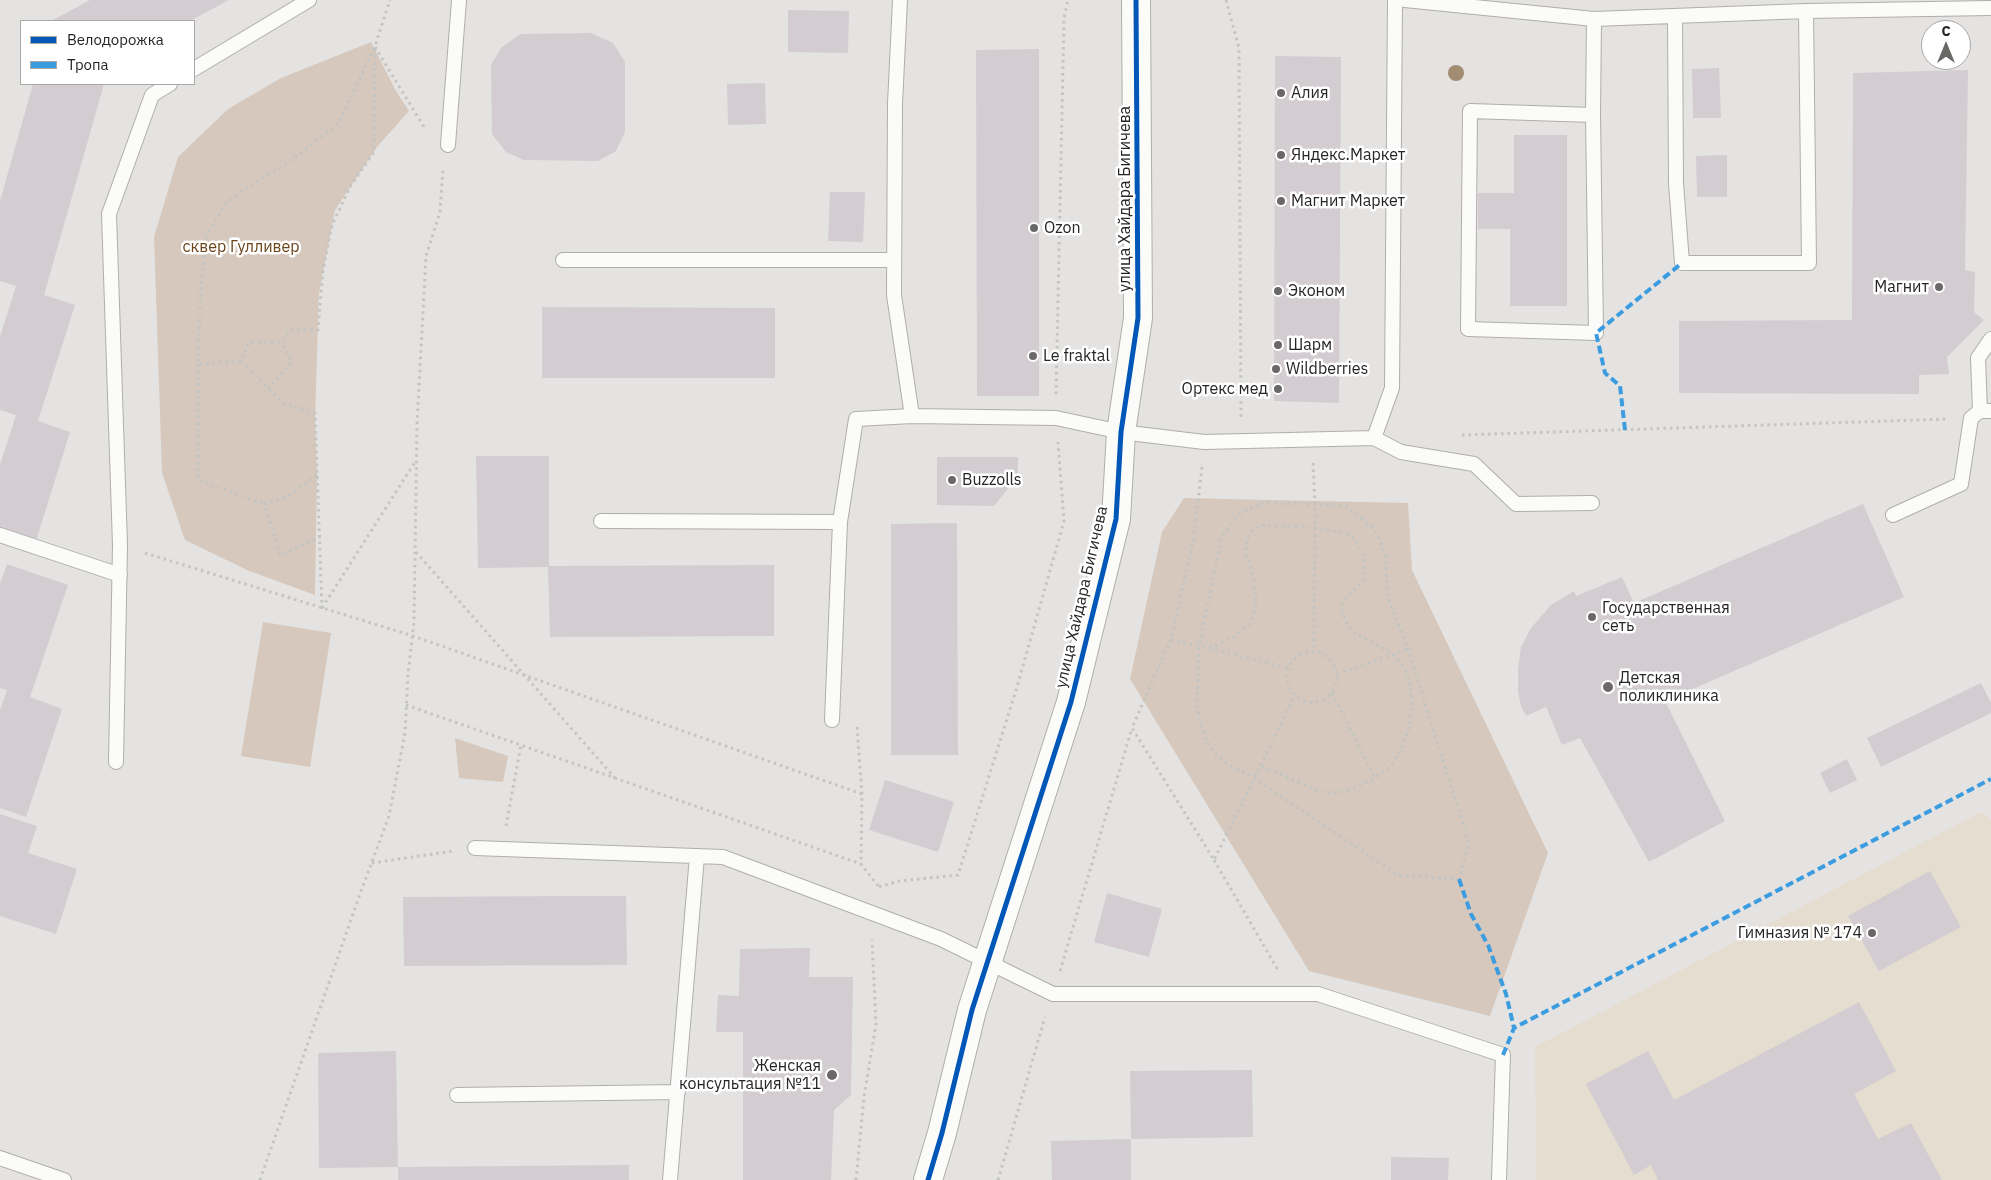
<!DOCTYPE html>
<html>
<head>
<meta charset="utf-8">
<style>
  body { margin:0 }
  #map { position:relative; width:1991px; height:1180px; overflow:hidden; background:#e5e3e1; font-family:"IBM Plex Sans",sans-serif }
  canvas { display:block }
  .legend { position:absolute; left:20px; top:20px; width:175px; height:65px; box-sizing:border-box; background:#fff; border:1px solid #a8a8a7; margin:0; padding:6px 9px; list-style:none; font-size:15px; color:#262524 }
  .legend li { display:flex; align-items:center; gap:10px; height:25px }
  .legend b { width:25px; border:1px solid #a8a8a7 }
  .north { position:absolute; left:1921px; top:20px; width:50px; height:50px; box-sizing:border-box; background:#fff; border:1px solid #a8a8a7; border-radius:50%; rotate:0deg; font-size:14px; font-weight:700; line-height:20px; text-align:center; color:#262524 }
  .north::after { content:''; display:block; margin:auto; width:18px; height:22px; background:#696866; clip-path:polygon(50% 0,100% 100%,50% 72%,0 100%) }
</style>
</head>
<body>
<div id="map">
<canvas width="1991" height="1180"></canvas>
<ul class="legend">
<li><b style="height:6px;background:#0057b8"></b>Велодорожка</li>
<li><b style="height:6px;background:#3c9ce0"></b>Тропа</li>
</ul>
<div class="north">С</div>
</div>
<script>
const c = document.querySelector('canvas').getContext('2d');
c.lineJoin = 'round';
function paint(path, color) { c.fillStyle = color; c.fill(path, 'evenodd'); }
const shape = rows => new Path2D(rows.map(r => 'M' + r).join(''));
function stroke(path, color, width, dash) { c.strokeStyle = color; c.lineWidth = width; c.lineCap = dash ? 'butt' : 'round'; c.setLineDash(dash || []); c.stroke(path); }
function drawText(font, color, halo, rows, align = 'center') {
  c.font = font + ' "IBM Plex Sans",sans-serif'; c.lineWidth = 5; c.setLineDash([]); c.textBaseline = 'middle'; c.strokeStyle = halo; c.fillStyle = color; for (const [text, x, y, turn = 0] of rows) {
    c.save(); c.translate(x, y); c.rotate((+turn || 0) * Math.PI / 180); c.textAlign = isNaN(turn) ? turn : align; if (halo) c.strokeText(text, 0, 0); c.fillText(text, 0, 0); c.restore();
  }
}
paint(shape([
  [1981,812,1991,819,1991,1180,1536,1180,1535,1047]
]), '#e6ddd1');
paint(shape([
  [371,42,396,91,409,111,377,147,335,210,319,293,315,419,317,473,315,595,247,570,185,540,162,473,154,237,178,157,228,109,281,78],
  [1184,498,1408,503,1412,570,1548,853,1490,1016,1309,971,1130,679,1162,532],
  [263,622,331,633,310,767,241,756],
  [455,738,508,756,503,782,459,778]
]), '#d6c8bc');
paint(shape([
  [90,0,229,0,190,21,51,21],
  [788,10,849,11,848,53,788,52],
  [591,33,613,43,625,62,625,132,616,151,598,161,524,160,506,152,492,134,491,65,501,48,520,34],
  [1039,49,1039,396,977,396,976,50],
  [1275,56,1341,57,1339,403,1274,401],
  [1719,68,1721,118,1693,118,1692,69],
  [1968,70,1965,270,1975,272,1974,312,1984,320,1947,357,1949,374,1919,375,1919,394,1679,393,1679,321,1852,320,1853,73],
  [765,83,766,124,728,125,727,84],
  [33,84,104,84,44,295,75,305,38,421,70,432,36,541,0,530,0,465,16,415,0,410,0,337,16,286,0,281,0,201],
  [1514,135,1567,135,1567,306,1510,306,1510,229,1478,229,1478,193,1514,193],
  [1727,155,1727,197,1697,197,1696,156],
  [830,192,865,192,863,242,828,241],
  [542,307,775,308,775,378,542,378],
  [476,456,549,456,549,566,774,565,774,636,550,637,548,567,478,568],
  [937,457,1018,457,1018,476,994,506,937,505],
  [1863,504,1904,597,1665,701,1725,821,1649,862,1580,738,1562,745,1546,707,1526,716,1521,706,1518,692,1518,669,1521,647,1531,628,1551,605,1574,591,1576,596,1622,577,1634,603],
  [957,523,958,755,891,755,891,524],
  [7,564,68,585,30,697,62,709,26,817,0,808,0,710,7,690,0,688,0,584],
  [1981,683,1991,703,1991,713,1881,767,1867,738],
  [1847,759,1857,780,1830,793,1820,773],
  [885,780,954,802,938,852,869,830],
  [0,814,37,826,28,853,77,869,56,934,0,916],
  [1930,871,1961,927,1879,971,1848,916],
  [1107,893,1162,909,1149,957,1094,942],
  [574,896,626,896,627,965,404,966,403,897],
  [810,948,809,977,853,977,851,1095,834,1110,831,1180,743,1180,743,1032,716,1032,718,995,739,996,740,949],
  [1859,1002,1896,1071,1854,1094,1878,1139,1911,1123,1942,1180,1658,1180,1651,1165,1634,1175,1586,1084,1648,1051,1674,1100],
  [396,1051,398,1167,629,1165,629,1180,398,1180,398,1167,319,1168,318,1053],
  [1252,1070,1253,1137,1131,1139,1130,1071],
  [1131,1139,1131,1180,1052,1180,1051,1141],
  [1391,1157,1449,1158,1448,1180,1391,1180]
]), '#d3ccd1');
const service = shape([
  [900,0,895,104,894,295,912,416],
  [1405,0,1594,19,1806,11,1991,8],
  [1675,16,1676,183,1682,263,1809,263,1806,11],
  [194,69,309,0],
  [1593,115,1470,111,1468,329,1596,333,1593,115,1594,19],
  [448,145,459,0],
  [563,260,894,260],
  [1991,339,1978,358,1980,411,1991,411],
  [1374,438,1392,388,1395,0],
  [1893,515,1961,484,1971,418,1980,411],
  [601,521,840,522],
  [0,535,120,575],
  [832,720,840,522,856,419,912,416,1056,418,1121,432,1204,442,1374,438,1401,452,1474,464,1516,504,1592,503],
  [116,762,120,545,109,214,152,95,170,84],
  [475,848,723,857,941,939,1053,994,1318,994,1503,1055,1499,1180],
  [457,1095,678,1092],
  [0,1158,64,1180],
  [670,1180,697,856]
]);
const minor = shape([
  [928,1180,942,1133,972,1010,1071,702,1116,519,1121,432,1138,318,1136,0]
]);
stroke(service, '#b0aead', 16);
stroke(minor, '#b0aead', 30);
stroke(shape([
  [1226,0,1239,48,1241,418],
  [375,47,424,127],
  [241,361,198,364,201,284,207,236,224,205,249,186,285,165,339,123,375,46,390,0],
  [198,364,198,480,265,504],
  [268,389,292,361,281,342],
  [1056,394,1064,18,1068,0],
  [1462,435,1948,419],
  [1313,463,1315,504,1314,652],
  [1202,467,1193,542,1171,639,1132,728,1214,860,1295,695],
  [317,475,289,496,265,504,280,555,320,537],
  [1261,503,1343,505,1351,510,1374,529,1381,542,1386,557,1387,595,1408,649,1469,843,1459,879,1398,875,1254,778,1226,763,1216,755,1207,742,1201,725,1197,706,1199,646,1222,536,1239,515,1248,509,1261,503],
  [416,552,615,778],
  [145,553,413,636,862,794],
  [322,608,415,462],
  [322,609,315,413,283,403,241,361,249,342,281,342,290,330,318,330,323,270,332,225,350,187,374,152,375,46],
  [1171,639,1289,668],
  [1209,648,1234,637,1249,624,1255,612,1256,597,1253,577,1246,552,1247,539,1253,530,1264,525,1315,528,1345,533,1354,539,1364,556,1365,575,1361,583,1343,601,1343,614,1347,625,1358,635,1393,654,1405,669,1410,686,1412,705,1409,728,1401,750,1391,766,1375,778,1347,791,1332,793,1318,791,1260,765],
  '1287 677a25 25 0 1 1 50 0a25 25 0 1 1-50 0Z',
  [1337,674,1408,649],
  [1332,693,1375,778],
  [406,705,861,864],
  [857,727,862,794,861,864,879,887],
  [506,826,521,745],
  [1214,860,1278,970],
  [372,863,453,851],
  [879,887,899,881,958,875,1017,687,1064,521,1058,442],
  [1060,971,1132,728],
  [260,1180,360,894,389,816,405,733,408,674,414,622,417,424,426,256,440,212,443,168],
  [856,1180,864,1097,876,1024,872,940],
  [998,1180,1045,1017]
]), '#c4c4c3', 3, [2.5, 4]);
stroke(service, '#fbfbfa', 14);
stroke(minor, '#fbfbfa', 28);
stroke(shape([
  [1625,430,1620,386,1605,373,1596,333,1682,263],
  [1459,879,1471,914,1488,945,1506,994,1514,1028],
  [1503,1055,1514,1028,1991,779]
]), '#3c9ce0', 4, [8, 4]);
stroke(shape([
  [928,1180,942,1133,972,1010,1071,702,1116,519,1121,432,1138,318,1136,0]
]), '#0057b8', 5);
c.fillStyle = '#a28c74';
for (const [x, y] of [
  [1456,73]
]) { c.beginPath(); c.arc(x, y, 8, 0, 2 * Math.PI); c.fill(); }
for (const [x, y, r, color] of [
  [1281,93,5,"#696866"],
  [1281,155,5,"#696866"],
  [1281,201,5,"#696866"],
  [1034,228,5,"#696866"],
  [1939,287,5,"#696866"],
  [1278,291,5,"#696866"],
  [1278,345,5,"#696866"],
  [1033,356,5,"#696866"],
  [1276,369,5,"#696866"],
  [1278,389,5,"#696866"],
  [952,480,5,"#696866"],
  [1592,617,5,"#696866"],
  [1608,687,6,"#696866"],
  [1872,933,5,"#696866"],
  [832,1075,6,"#696866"]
]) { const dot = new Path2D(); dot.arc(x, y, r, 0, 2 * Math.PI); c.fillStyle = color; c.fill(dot); stroke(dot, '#fff', 2); }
drawText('16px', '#262524', '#fff', [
  ["Алия",1291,93],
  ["Яндекс.Маркет",1291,155],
  ["Магнит Маркет",1291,201],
  ["Ozon",1044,228],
  ["Магнит",1929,287,"right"],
  ["Эконом",1288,291],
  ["Шарм",1288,345],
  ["Le fraktal",1043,356],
  ["Wildberries",1286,369],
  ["Ортекс мед",1268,389,"right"],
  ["Buzzolls",962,480],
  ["Государственная",1602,608],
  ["сеть",1602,626],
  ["Детская",1619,678],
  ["поликлиника",1619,696],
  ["Гимназия № 174",1862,933,"right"],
  ["Женская",821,1066,"right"],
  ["консультация №11",821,1084,"right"]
], 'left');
drawText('16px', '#262524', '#fff', [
  ["улица Хайдара Бигичева",1125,199,-90],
  ["улица Хайдара Бигичева",1082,597,-77]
]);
drawText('16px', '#6b441a', '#fff', [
  ["сквер Гулливер",241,247]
]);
</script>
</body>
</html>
